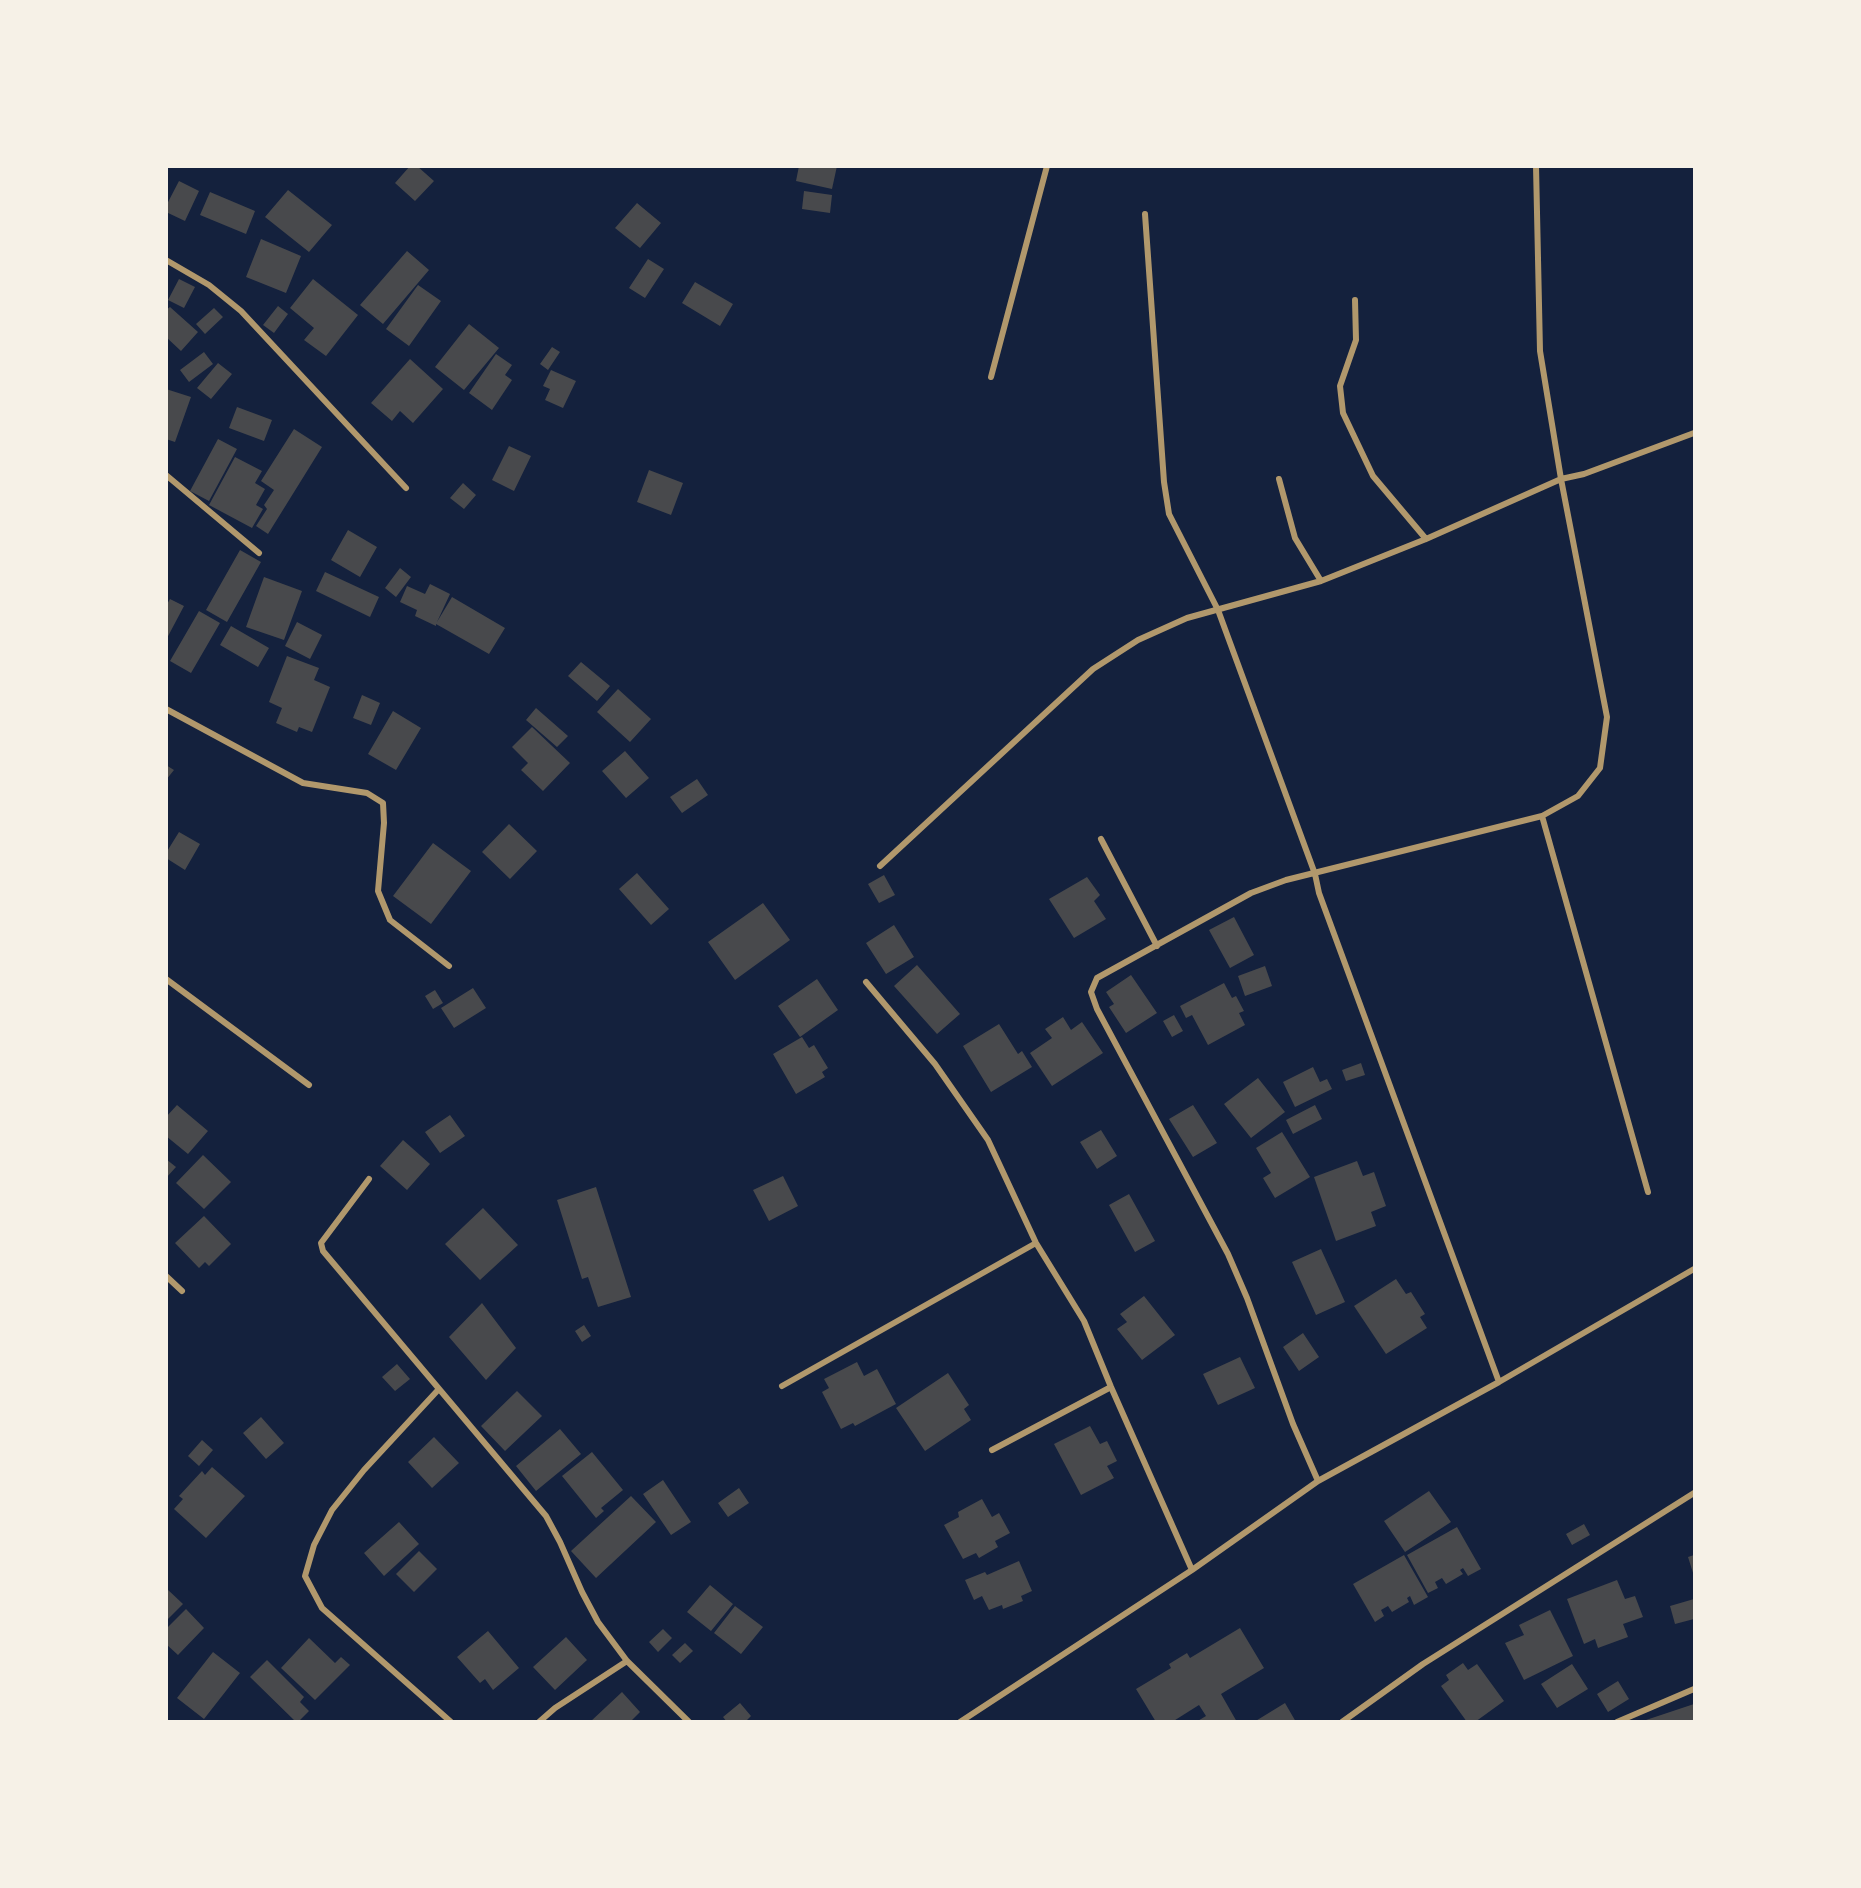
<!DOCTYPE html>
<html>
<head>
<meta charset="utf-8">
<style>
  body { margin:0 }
  #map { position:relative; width:1861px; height:1888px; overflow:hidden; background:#14213d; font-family:"Source Sans 3",sans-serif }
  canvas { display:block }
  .frame { position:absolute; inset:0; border:168px solid #f6f1e7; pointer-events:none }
</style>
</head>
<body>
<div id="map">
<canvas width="1861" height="1888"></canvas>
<div class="frame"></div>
</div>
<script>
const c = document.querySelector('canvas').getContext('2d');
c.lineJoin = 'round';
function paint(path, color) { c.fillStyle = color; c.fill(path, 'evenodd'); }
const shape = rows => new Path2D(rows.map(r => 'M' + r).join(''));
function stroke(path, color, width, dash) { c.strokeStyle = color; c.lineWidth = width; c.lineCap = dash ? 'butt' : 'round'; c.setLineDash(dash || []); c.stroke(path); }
paint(shape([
  [410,166,417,166,434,181,415,201,395,183],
  [799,166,837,166,832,189,796,181],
  [179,181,199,191,185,221,166,212,166,206],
  [288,190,332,225,309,252,265,217],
  [804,191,832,195,830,213,802,209],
  [210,192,255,211,246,234,200,215],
  [637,203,661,223,640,248,615,228],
  [261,239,301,256,286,293,246,277],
  [407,251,429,270,383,324,360,305],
  [648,259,664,269,645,298,629,288],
  [179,279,195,287,184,308,168,300],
  [313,279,358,315,326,356,304,340,314,328,290,308],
  [695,282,733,304,720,326,682,303],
  [418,285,441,301,409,346,386,329],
  [278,306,288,314,274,333,263,325],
  [170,307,198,332,181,351,166,337,166,310],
  [214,308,223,317,205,334,196,324],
  [469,324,499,348,464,390,435,367],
  [552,347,560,352,548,370,540,364],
  [204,352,213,364,189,382,180,370],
  [496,354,512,365,505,375,512,380,492,410,469,393],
  [410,359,443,389,413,423,400,411,392,421,371,403],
  [218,363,232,374,211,399,197,388],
  [551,370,576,381,563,408,545,400,550,389,543,386],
  [166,389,191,397,175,442,166,439],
  [237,407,272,420,264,441,229,428],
  [294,429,322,447,268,534,256,526,267,509,264,505,274,490,261,481],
  [218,439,237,449,209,501,190,491],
  [509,446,531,456,514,491,492,480],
  [235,457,262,471,255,483,265,489,256,505,263,509,252,528,209,505],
  [649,470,683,483,671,515,637,502],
  [463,483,476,495,464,509,450,498],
  [348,530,377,547,360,577,331,560],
  [240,550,261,562,227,622,206,610],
  [400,568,411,577,396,597,385,588],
  [325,572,379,597,370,617,316,591],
  [264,577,302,591,284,640,246,627],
  [430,584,450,594,437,622,452,597,505,628,489,654,436,624,436,626,415,616,417,610,400,602,407,586,425,594],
  [170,599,184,606,166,640,166,606],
  [199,611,220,623,191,673,170,661],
  [297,622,322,635,310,659,285,646],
  [231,626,269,648,258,667,220,645],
  [287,656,319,668,314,680,330,687,312,732,299,727,297,732,276,723,282,708,269,702],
  [581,662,610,686,597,701,568,676],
  [618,689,651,719,630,742,597,712],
  [362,695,380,703,371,725,353,718],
  [536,708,568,736,557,747,526,720],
  [393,711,421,728,396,770,368,754],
  [532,727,570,763,543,791,521,770,528,763,512,747],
  [625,751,649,778,626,798,602,771],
  [166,765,174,770,166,780],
  [697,779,708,795,682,813,670,797],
  [509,824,537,851,510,879,482,852],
  [179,832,200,844,185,870,166,858,166,853],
  [433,843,471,871,431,924,393,896],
  [637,873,669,909,651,925,619,889],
  [884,875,895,895,879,903,868,884],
  [1087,877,1100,895,1094,901,1106,919,1074,938,1049,899],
  [763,903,790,940,735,980,708,942],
  [1234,917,1254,955,1230,968,1209,930],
  [894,925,914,957,886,974,866,943],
  [917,965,960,1014,937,1034,894,986],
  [1265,966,1272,986,1245,996,1238,976],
  [1131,975,1157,1013,1126,1033,1109,1007,1114,1004,1106,992],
  [817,979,838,1010,800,1037,778,1006],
  [1224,983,1232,998,1236,996,1244,1011,1239,1013,1245,1025,1208,1045,1192,1015,1186,1018,1180,1006],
  [473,988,486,1008,454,1028,441,1008],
  [435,990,443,1003,433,1009,425,996],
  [1174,1015,1183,1031,1172,1037,1163,1021],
  [1063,1017,1071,1030,1082,1022,1103,1053,1052,1086,1030,1053,1052,1038,1045,1029],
  [999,1024,1018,1054,1022,1051,1032,1067,991,1092,963,1046],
  [802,1037,809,1048,814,1045,828,1068,822,1072,825,1077,796,1094,773,1054],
  [1361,1063,1365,1075,1346,1081,1342,1070],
  [1313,1067,1320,1082,1327,1079,1332,1089,1295,1107,1283,1082],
  [1258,1078,1285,1112,1251,1138,1224,1104],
  [177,1105,208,1131,188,1154,166,1136,166,1117],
  [1193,1105,1217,1143,1193,1157,1169,1119],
  [1315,1105,1322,1119,1293,1134,1286,1120],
  [450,1115,465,1136,440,1153,425,1132],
  [1101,1130,1117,1156,1097,1169,1080,1142],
  [1282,1132,1310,1177,1275,1198,1263,1178,1271,1173,1256,1148],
  [403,1140,430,1164,407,1190,380,1166],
  [203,1155,231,1182,204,1209,176,1183],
  [166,1159,176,1167,166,1178],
  [1357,1161,1363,1176,1374,1172,1386,1206,1371,1212,1376,1226,1336,1241,1314,1177],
  [783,1176,798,1206,769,1221,753,1190],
  [596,1187,631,1297,598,1307,588,1277,582,1279,557,1200],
  [1129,1194,1155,1241,1135,1252,1109,1205],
  [483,1208,518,1245,480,1280,445,1244],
  [204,1216,231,1244,209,1266,205,1262,199,1268,175,1243],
  [1321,1249,1345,1302,1316,1315,1292,1262],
  [1396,1279,1406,1294,1411,1292,1425,1314,1420,1317,1427,1328,1386,1354,1354,1306],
  [1144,1296,1175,1335,1142,1360,1117,1329,1127,1322,1120,1314],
  [482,1303,516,1348,486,1380,449,1337],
  [584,1325,591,1336,582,1342,575,1331],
  [1303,1333,1319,1357,1299,1371,1283,1347],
  [1240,1357,1255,1388,1218,1405,1203,1374],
  [857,1362,864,1376,877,1369,896,1404,855,1426,853,1423,841,1429,822,1392,829,1388,824,1379],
  [397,1364,410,1379,395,1391,382,1377],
  [948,1373,969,1405,964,1409,971,1420,925,1451,896,1408],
  [517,1391,542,1416,505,1451,481,1426],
  [261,1417,284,1443,266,1459,243,1433],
  [1090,1426,1100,1444,1107,1441,1117,1461,1107,1466,1114,1478,1081,1495,1054,1444],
  [560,1429,581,1454,536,1491,516,1466],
  [434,1437,459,1463,432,1488,408,1462],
  [202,1440,213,1450,199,1466,188,1456],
  [592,1452,623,1490,601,1508,604,1511,596,1518,562,1476],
  [212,1467,245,1496,206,1538,174,1509,183,1499,179,1496,202,1471,205,1475],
  [663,1480,691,1522,671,1535,643,1494],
  [739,1488,749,1503,728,1517,718,1503],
  [1429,1491,1451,1522,1405,1552,1384,1521],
  [631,1496,656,1522,596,1578,571,1551],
  [982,1499,992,1517,999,1513,1010,1533,995,1541,998,1547,979,1558,976,1553,963,1559,944,1525,959,1517,958,1512],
  [399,1522,419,1544,384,1576,364,1553],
  [1584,1524,1590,1535,1572,1545,1566,1534],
  [1457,1527,1481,1569,1468,1576,1463,1568,1460,1570,1463,1574,1446,1584,1442,1578,1435,1582,1438,1588,1428,1593,1407,1555],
  [419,1551,437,1569,414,1592,396,1574],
  [1404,1555,1428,1597,1414,1605,1410,1596,1407,1598,1409,1602,1392,1612,1388,1606,1381,1610,1384,1616,1375,1622,1353,1584],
  [1694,1555,1694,1576,1688,1557],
  [1019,1561,1032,1591,1021,1596,1023,1601,1003,1609,1002,1605,989,1610,982,1596,974,1600,965,1580,985,1572,987,1575],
  [1617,1580,1625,1599,1635,1596,1643,1617,1623,1624,1628,1637,1598,1648,1595,1639,1584,1644,1567,1599],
  [710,1585,733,1604,711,1631,687,1612],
  [166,1588,183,1604,166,1621],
  [1694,1599,1694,1619,1675,1624,1670,1606],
  [735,1606,763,1627,741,1654,714,1633],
  [186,1609,204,1628,178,1655,166,1644,166,1629],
  [1550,1610,1573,1656,1524,1680,1505,1643,1524,1635,1519,1625],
  [1240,1628,1264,1668,1221,1694,1237,1722,1196,1722,1206,1716,1199,1705,1172,1722,1156,1722,1136,1689,1171,1668,1169,1664,1187,1653,1190,1658],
  [663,1629,672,1638,658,1652,649,1642],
  [488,1631,519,1668,493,1690,485,1679,480,1683,457,1657],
  [566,1637,587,1660,555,1690,533,1667],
  [309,1638,335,1663,341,1657,350,1665,315,1700,281,1668],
  [685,1643,693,1651,680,1663,672,1655],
  [213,1652,240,1673,204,1719,177,1698],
  [267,1660,304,1697,300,1702,309,1711,298,1722,296,1722,250,1677],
  [1463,1663,1468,1670,1477,1664,1504,1701,1475,1722,1467,1722,1441,1686,1449,1680,1446,1675],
  [1572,1664,1588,1689,1557,1708,1541,1684],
  [1618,1681,1629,1699,1608,1712,1597,1694],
  [622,1692,640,1712,630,1722,590,1722],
  [740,1703,751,1716,745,1722,727,1722,723,1717],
  [1285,1703,1296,1722,1254,1722],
  [1694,1704,1694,1722,1643,1722,1643,1721]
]), '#48494c');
stroke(shape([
  [1145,214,1164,482,1169,514,1218,610,1315,874,1319,893,1499,1382],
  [166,260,209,285,241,311,406,488],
  [1355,300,1356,340,1340,386,1343,413,1373,476,1426,539],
  [991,377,1047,166],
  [166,475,259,553],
  [1279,479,1295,538,1321,581],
  [166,709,303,783,367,793,383,803,384,823,378,891,390,920,449,966],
  [1542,816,1648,1192],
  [1101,839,1157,946],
  [880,866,1093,669,1138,640,1187,618,1321,581,1426,539,1561,479,1584,474,1694,433],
  [166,979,309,1085],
  [866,982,935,1064,988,1140,1036,1243,1084,1321,1111,1387,1192,1570],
  [369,1179,321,1243,323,1251,546,1516,560,1542,582,1592,598,1622,627,1661,689,1722],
  [166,1276,182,1291],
  [782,1386,1036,1243],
  [438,1390,364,1470,332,1510,314,1545,305,1576,322,1608,451,1722],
  [992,1450,1111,1387],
  [1318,1481,1293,1424,1247,1298,1228,1254,1097,1009,1091,992,1097,978,1251,893,1286,880,1542,816,1578,796,1600,768,1607,717,1561,479,1540,351,1536,166],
  [539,1722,555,1708,627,1661],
  [960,1722,1192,1570,1318,1481,1499,1382,1694,1269],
  [1342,1722,1423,1664,1694,1493],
  [1617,1722,1694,1689]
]), '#b1986c', 6);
</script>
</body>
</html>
